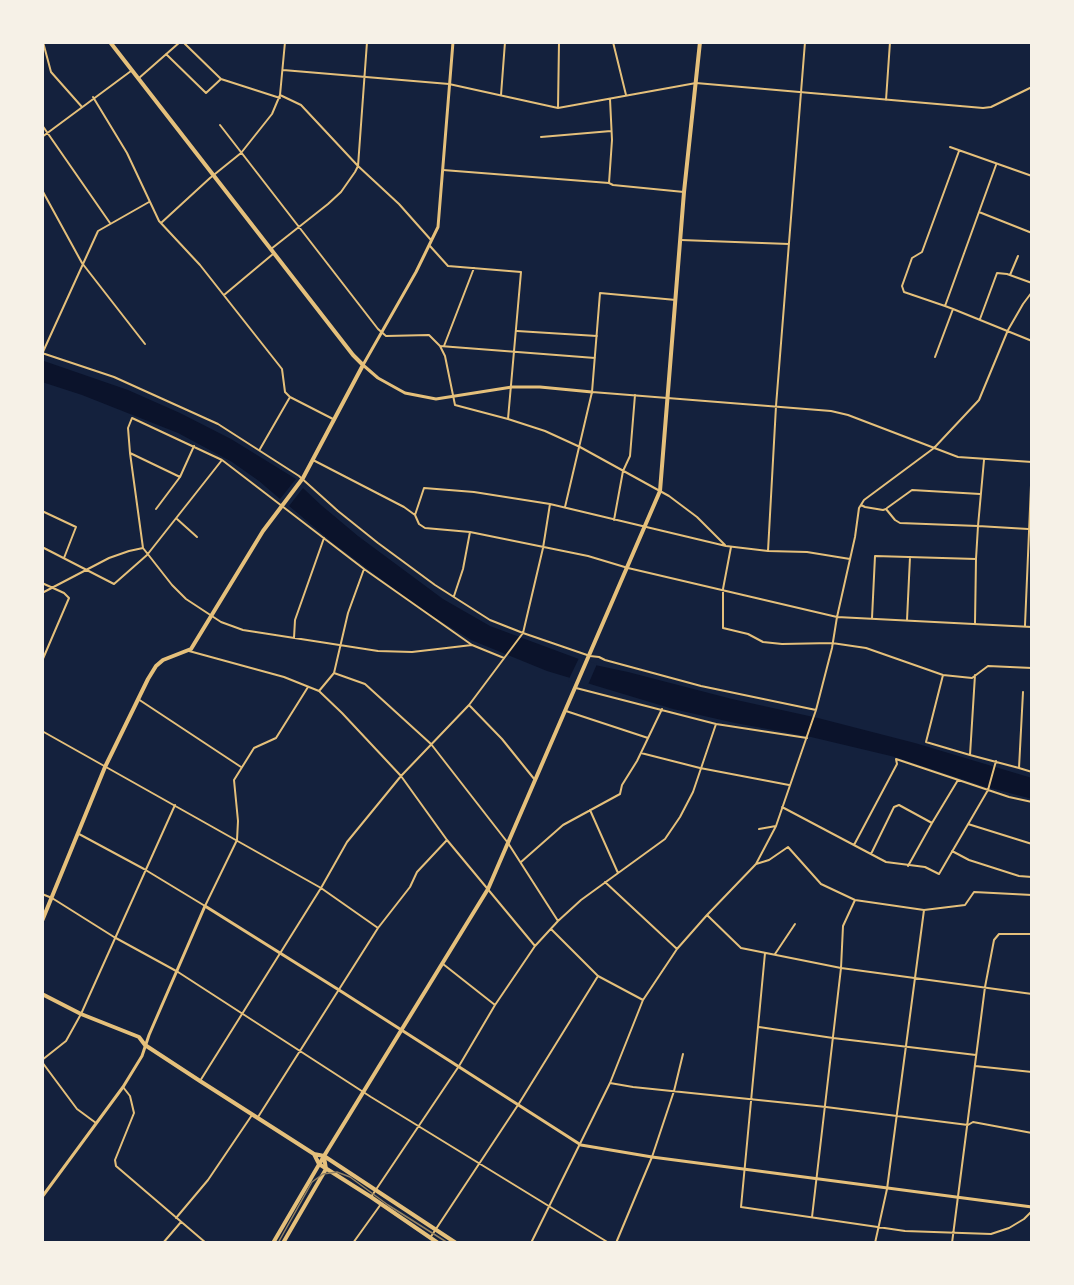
<!DOCTYPE html>
<html>
<head>
<meta charset="utf-8">
<style>
  body { margin:0 }
  #map { position:relative; width:1074px; height:1285px; overflow:hidden; background:#14213d; font-family:"Golos Text",sans-serif }
  canvas { display:block }
  .frame { position:absolute; inset:0; border:44px solid #f6f1e7; pointer-events:none }
</style>
</head>
<body>
<div id="map">
<canvas width="1074" height="1285"></canvas>
<div class="frame"></div>
</div>
<script>
const c = document.querySelector('canvas').getContext('2d');
c.lineJoin = 'round';
function paint(path, color) { c.fillStyle = color; c.fill(path, 'evenodd'); }
const shape = rows => new Path2D(rows.map(r => 'M' + r).join(''));
function stroke(path, color, width, dash) { c.strokeStyle = color; c.lineWidth = width; c.lineCap = dash ? 'butt' : 'round'; c.setLineDash(dash || []); c.stroke(path); }
paint(shape([
  [44,361,128,390,180,413,231,439,296,479,280,499,259,481,232,462,178,433,82,395,42,382,42,365],
  [303,488,321,505,358,536,443,599,490,626,595,665,628,672,732,699,818,718,915,743,1032,778,1032,799,983,786,895,757,811,737,735,723,673,709,547,671,471,640,421,609,333,543,289,506]
]), '#0b132b');
paint(shape([
  [579,658,597,664,587,687,568,681]
]), '#14213d');
stroke(shape([
  [43,42,51,72,82,107],
  [183,42,221,79,280,98],
  [613,42,626,95],
  [166,54,206,93,221,79],
  [283,70,449,84,558,108,696,83,983,108,991,107,1032,87],
  [139,78,180,42],
  [280,95,301,105,358,166,399,204,431,240],
  [501,95,505,42],
  [93,97,127,153,159,221,200,265,282,369,285,392,290,397,333,419],
  [886,100,890,42],
  [558,108,559,42],
  [42,125,110,223],
  [220,125,378,329,386,336,429,335,440,346,595,358],
  [42,137,131,71],
  [541,137,611,131],
  [950,147,1032,176],
  [443,170,609,183,613,185,684,192],
  [609,183,612,140,610,99],
  [42,190,82,263,145,344],
  [979,212,1032,233],
  [161,223,210,178,241,153,272,114,280,95,285,42],
  [681,240,789,244],
  [430,246,448,266,521,272,508,419],
  [271,249,328,204,341,192,355,172,358,166,367,42],
  [1010,275,1018,256],
  [224,295,273,254],
  [945,306,904,292,902,286,912,258,922,252,959,151],
  [953,309,1032,341],
  [980,319,997,273,1007,274,1032,283],
  [517,331,597,336],
  [440,346,445,356,455,405,508,419,545,431,580,447,669,496,697,517,725,545],
  [444,346,474,268],
  [42,353,114,377,218,424,299,476,338,511,378,543,435,585,490,620,523,633,590,656,599,657,605,660,701,686,816,710],
  [42,354,98,231,149,202],
  [935,357,953,309,945,306,996,165],
  [592,392,831,411,848,415,958,457,1032,462,1025,625],
  [260,449,290,397],
  [130,453,143,548],
  [313,460,404,507,415,515,419,524,425,528,470,532,588,556,628,568,837,617,1032,627],
  [984,460,978,526,1028,529],
  [180,477,130,453,128,428,132,418,222,460,364,569,472,645,504,658],
  [861,505,865,507,883,510,886,509,895,520,900,523,978,526,976,559],
  [565,507,592,392,600,293,676,300],
  [887,508,912,490,980,494],
  [156,509,180,477,194,446],
  [42,511,76,527,64,558],
  [415,515,424,488,474,492,550,504,726,546,768,551,807,552,850,559],
  [177,519,197,537],
  [614,520,623,471,630,456,635,395],
  [42,547,114,584,147,555,222,460],
  [731,547,723,589,723,628,748,634,763,642,782,644,832,643,866,648,943,675,972,678,988,666,1032,668],
  [768,551,776,406,805,42],
  [42,583,64,593,69,598,42,661],
  [42,593,109,558,129,551,143,548,172,585,186,599,221,622,243,630,378,651,412,652,472,645],
  [454,596,463,569,470,532],
  [872,618,875,556,976,559,975,623],
  [907,620,910,557],
  [294,638,295,620,324,538],
  [189,651,284,677,319,691,342,713,401,776,447,840,535,946],
  [334,673,365,684,431,744,508,843,558,921],
  [943,675,926,742,970,755,975,675],
  [576,688,716,724,807,738],
  [319,691,334,673,348,613,364,569],
  [138,699,241,767],
  [470,706,502,739,535,780],
  [566,711,648,738],
  [42,731,321,888,378,928],
  [641,753,700,768,789,785],
  [970,755,1019,768,1023,692],
  [1019,768,1032,772],
  [782,807,886,862,925,867,939,874,988,790,996,761],
  [590,810,618,873],
  [932,823,958,780],
  [968,824,1032,844],
  [759,829,776,826],
  [79,834,144,869,205,906,237,840,238,821,234,780,254,748,276,738,308,687],
  [854,845,897,764,896,759,1009,797,1032,802],
  [952,851,969,860,1019,876,1032,877],
  [871,854,894,807,899,805,932,823,908,866],
  [521,862,563,825,620,794,622,785,637,761,662,709],
  [756,864,769,860,788,847,821,884,855,900,924,910,965,905,974,892,1032,895],
  [605,882,677,949],
  [42,894,52,898,114,937,178,972,371,1097,609,1243],
  [707,915,741,948,841,968,1032,994],
  [551,929,598,976,643,1000],
  [765,953,741,1207,905,1231,991,1234,1009,1228,1024,1219,1032,1211],
  [775,954,795,924],
  [443,964,495,1005],
  [759,1027,833,1038,976,1055],
  [42,1060,66,1041,81,1014,175,805],
  [42,1062,77,1109,96,1123],
  [975,1066,1032,1072],
  [200,1081,321,888,347,842,401,776,469,705,523,633,543,548,550,504],
  [610,1083,633,1087,826,1107,968,1125,973,1122,1032,1133],
  [123,1087,130,1096,134,1113,115,1160,116,1166,206,1243],
  [258,1117,378,928,410,887,417,872,447,840],
  [371,1197,459,1066,495,1005,535,946,558,921,581,900,665,839,680,817,693,792,716,724],
  [812,1217,841,968,843,926,855,900],
  [176,1218,208,1180,252,1115],
  [430,1238,518,1105,598,976],
  [163,1243,181,1222],
  [353,1243,381,1204],
  [531,1243,610,1083,643,1000,677,949,707,915,756,864,776,826,816,710,832,648,837,617,855,537,859,508,864,500,934,448,979,400,1008,330,1023,304,1032,292],
  [616,1243,652,1157,674,1091,683,1054],
  [875,1243,887,1189,924,910],
  [952,1243,985,987,994,940,999,934,1032,934]
]), '#e5c07b', 2);
stroke(shape([
  [453,42,438,227,416,272,363,365,378,378,405,393,436,399,512,387,540,387,592,392],
  [42,1197,123,1087,142,1056,149,1035,205,906,339,990,581,1145,652,1157,1032,1207]
]), '#e5c07b', 3);
stroke(shape([
  [42,921,105,767,148,679,156,666,163,660,191,649,263,531,303,478,363,365,353,355,110,42]
]), '#e5c07b', 4);
stroke(shape([
  [273,1243,324,1156,488,889,660,491,684,192,700,42],
  [283,1243,326,1169,324,1157]
]), '#e5c07b', 4);
stroke(shape([
  [42,994,81,1014,139,1037,145,1045,200,1081,314,1154,324,1156,456,1243],
  [314,1154,319,1164,371,1197,438,1243]
]), '#e5c07b', 4);
stroke(shape([
  [278,1243,312,1182,323,1174,337,1172,350,1177,388,1205,448,1243]
]), '#918062', 1.5);
</script>
</body>
</html>
